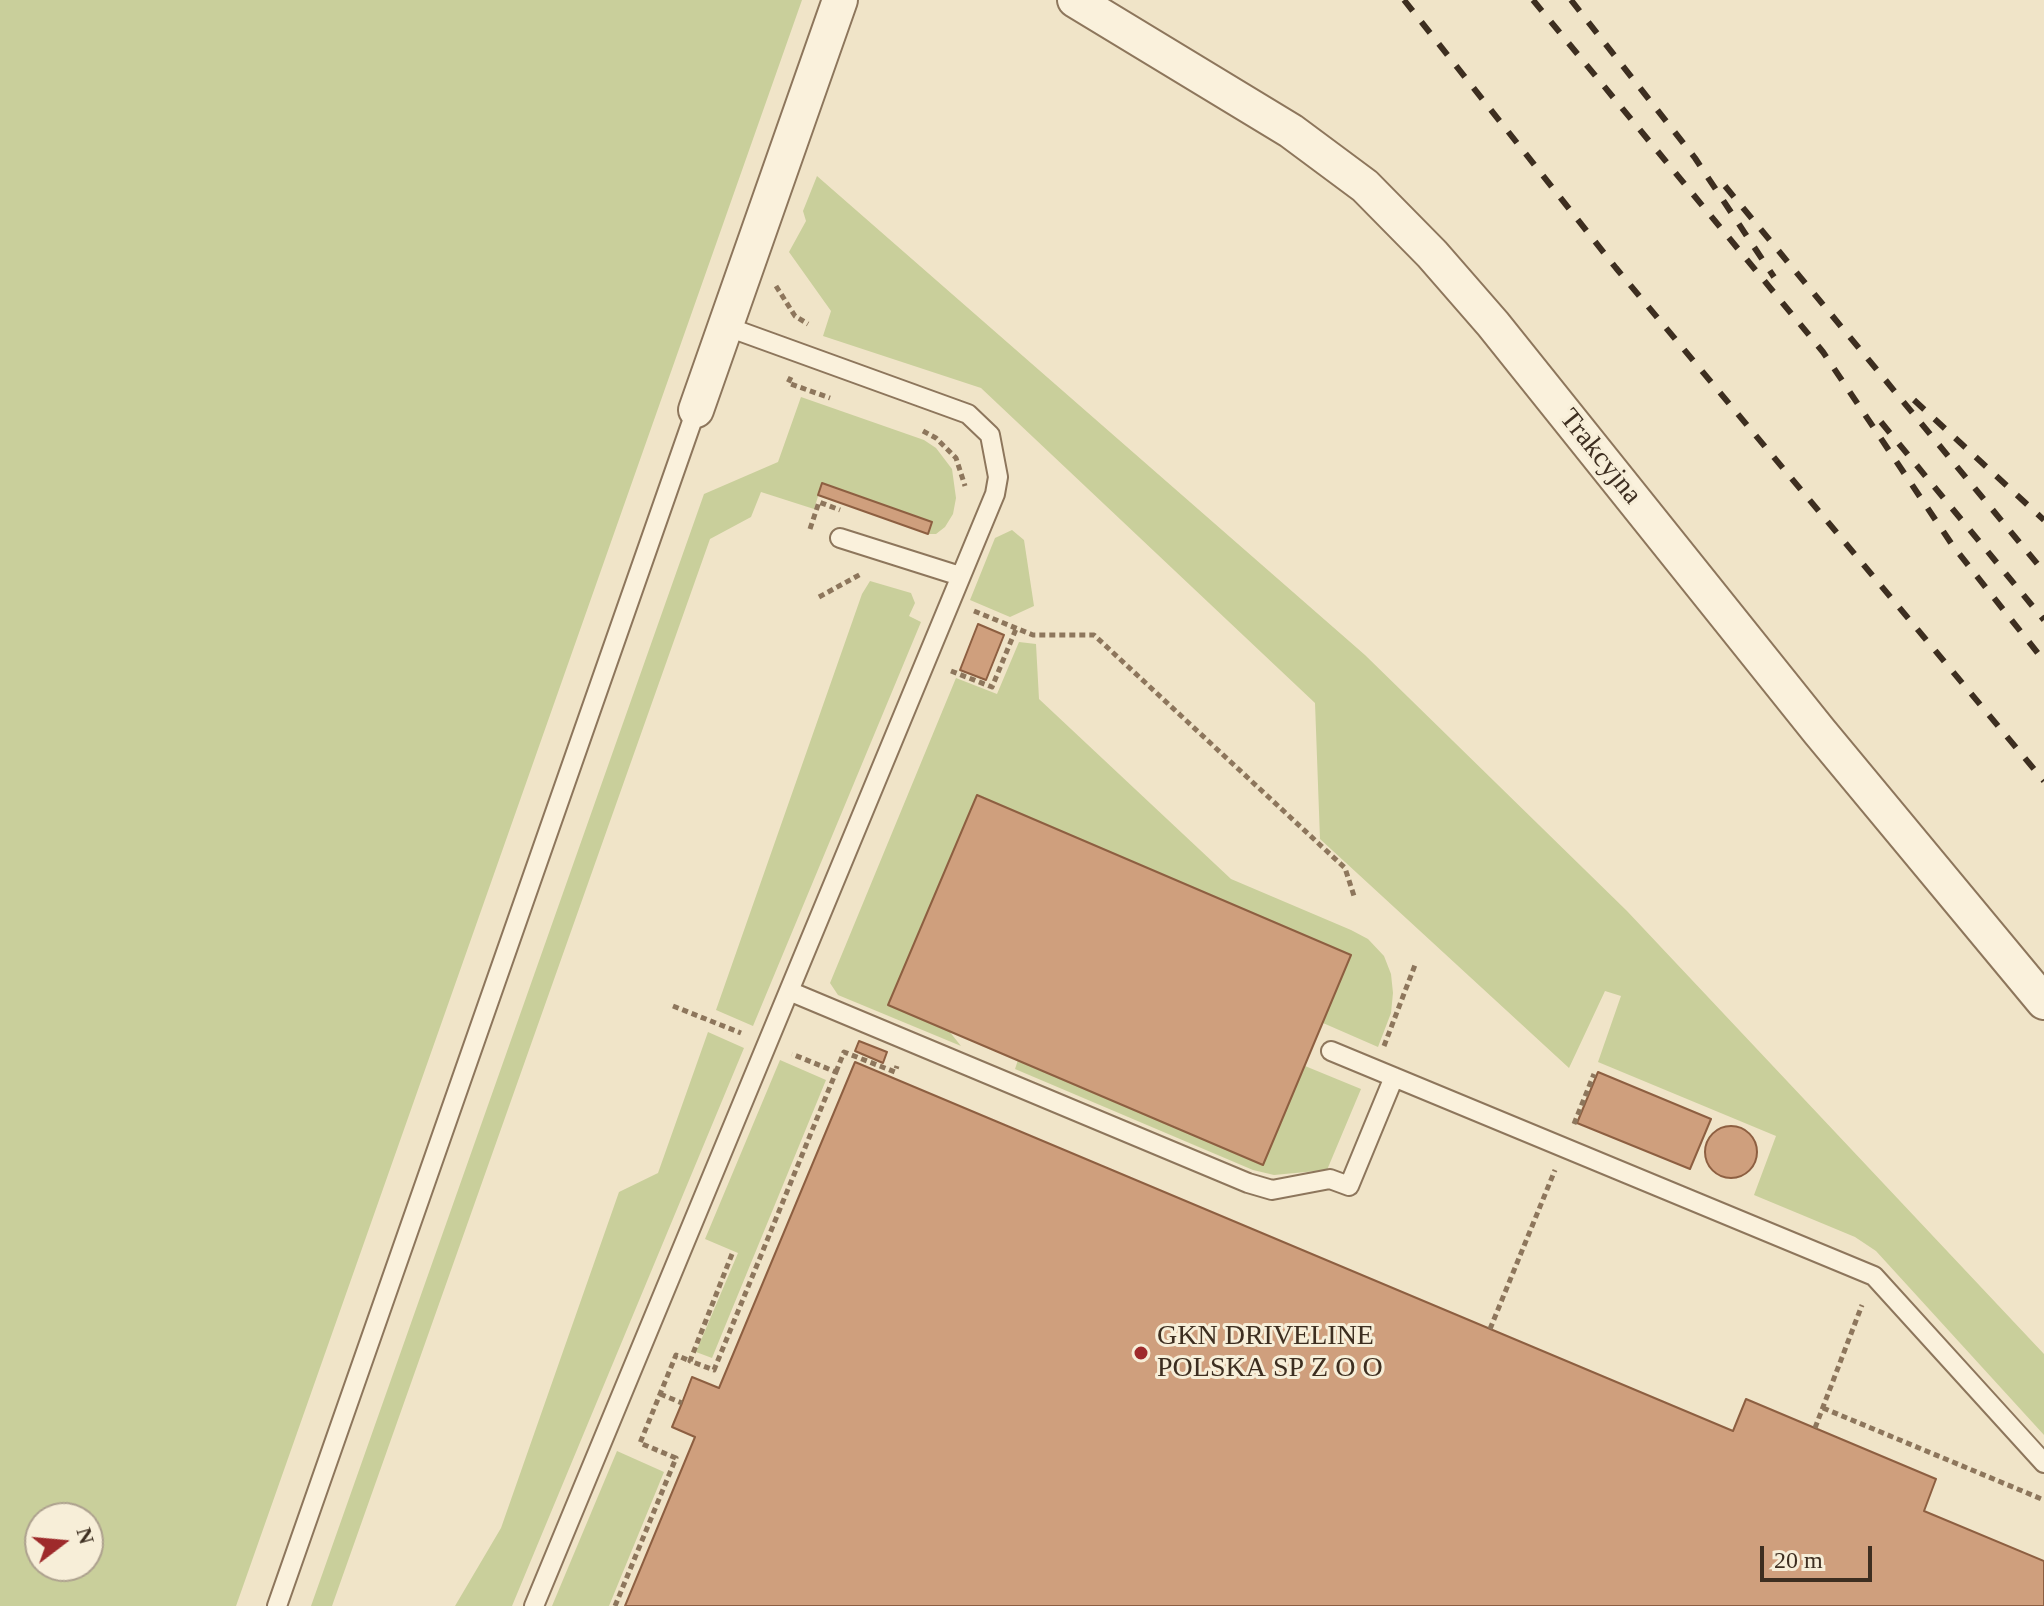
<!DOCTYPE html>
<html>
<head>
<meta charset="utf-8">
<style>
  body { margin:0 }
  #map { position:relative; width:2044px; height:1606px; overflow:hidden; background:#f0e4c8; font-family:Georgia,serif }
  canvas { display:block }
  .north { position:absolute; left:24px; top:1502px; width:80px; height:80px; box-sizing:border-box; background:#f7eed8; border:2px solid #ada18e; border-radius:50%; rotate:74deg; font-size:22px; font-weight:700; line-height:32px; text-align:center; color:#3d2e20 }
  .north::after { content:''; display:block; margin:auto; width:28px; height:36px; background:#9e2a2b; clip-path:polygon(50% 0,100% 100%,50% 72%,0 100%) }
  .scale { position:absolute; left:1760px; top:1546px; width:112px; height:36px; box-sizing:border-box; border:4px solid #3d2e20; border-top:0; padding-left:10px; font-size:24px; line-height:28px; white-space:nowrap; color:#3d2e20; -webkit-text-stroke:6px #f7eed8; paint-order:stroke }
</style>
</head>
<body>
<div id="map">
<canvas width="2044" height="1606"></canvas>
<div class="north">N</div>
<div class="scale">20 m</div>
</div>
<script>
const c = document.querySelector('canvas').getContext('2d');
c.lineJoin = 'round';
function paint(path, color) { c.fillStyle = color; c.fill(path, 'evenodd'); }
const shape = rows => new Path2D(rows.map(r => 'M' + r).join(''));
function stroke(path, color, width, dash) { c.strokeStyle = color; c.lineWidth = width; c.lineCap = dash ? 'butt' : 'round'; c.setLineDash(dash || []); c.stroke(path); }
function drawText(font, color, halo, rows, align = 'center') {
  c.font = font + ' Georgia,serif'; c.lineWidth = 6; c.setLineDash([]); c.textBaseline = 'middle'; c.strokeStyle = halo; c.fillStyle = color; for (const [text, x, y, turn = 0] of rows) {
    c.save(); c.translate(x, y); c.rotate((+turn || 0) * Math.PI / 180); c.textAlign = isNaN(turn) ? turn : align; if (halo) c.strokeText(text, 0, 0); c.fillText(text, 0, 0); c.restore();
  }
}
paint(shape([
  [0,0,802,0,236,1606,0,1606],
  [40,1518,88,1518,88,1566,40,1566],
  [817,176,1365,655,1627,911,2044,1354,2044,1435,1876,1251,1855,1237,1754,1195,1776,1136,1598,1062,1621,996,1605,991,1569,1068,1320,839,1315,703,981,388,823,336,831,311,789,252,806,221,803,211],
  [801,397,924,440,936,448,952,469,956,498,953,514,945,527,936,534,928,534,932,522,822,484,814,509,761,492,751,517,710,539,332,1606,311,1606,704,494,778,462],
  [1012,530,1024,540,1034,606,1010,617,970,600,995,538],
  [870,581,911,593,915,603,909,616,921,622,753,1026,716,1010,862,594],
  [1019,642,1036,644,1039,699,1231,879,1351,930,1368,939,1384,956,1391,974,1393,993,1391,1013,1378,1047,1323,1023,1351,955,977,796,888,1005,949,1031,961,1046,838,995,830,983,956,678,997,694],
  [708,1032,744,1048,512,1606,455,1606,501,1528,619,1192,658,1173],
  [780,1060,826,1080,712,1358,696,1352,738,1253,705,1239],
  [1018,1060,1262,1165,1305,1066,1361,1089,1327,1170,1274,1175,1253,1170,1015,1069],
  [617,1451,664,1472,609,1606,552,1606]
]), '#c9cf9b');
const building = shape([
  [822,483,932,522,928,534,818,495,822,483],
  [978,624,1004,635,986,680,960,670,978,624],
  [977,795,1351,955,1263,1165,888,1005,977,795],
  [859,1041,887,1052,883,1063,855,1051,859,1041],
  [855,1062,1733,1431,1746,1399,1936,1479,1924,1511,2044,1561,2044,1606,625,1606,695,1437,672,1427,682,1403,692,1377,719,1388,855,1062],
  [1598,1072,1711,1119,1690,1169,1577,1123,1598,1072],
  '1705 1152a26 26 0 1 1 52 0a26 26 0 1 1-52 0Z'
]);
paint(building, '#cf9f7d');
stroke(building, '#8d5f41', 2);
const lane = shape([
  [840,538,960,576],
  [789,991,1248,1183,1272,1190,1330,1179,1349,1186,1394,1077],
  [1331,1051,1874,1276,2044,1463],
  [277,1606,696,410],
  [534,1606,995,494,998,477,990,435,968,414,725,326]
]);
const street = shape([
  [1075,0,1291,131,1365,186,1432,254,1493,324,1819,731,2044,1002],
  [696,410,840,0]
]);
stroke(lane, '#8d765c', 22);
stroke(street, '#8d765c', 38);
stroke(shape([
  [776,286,795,316,808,324],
  [791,377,788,383,830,398],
  [923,431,936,438,956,458,965,486],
  [810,529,819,502,840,510],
  [819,597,861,574],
  [974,611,1033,635,1094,635,1345,868,1355,899],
  [951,671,992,687,1016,629],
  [673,1006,741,1033],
  [1384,1046,1415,965],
  [836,1072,844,1052,895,1072,897,1066],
  [1574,1124,1594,1074],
  [732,1254,690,1361,714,1370,836,1072,792,1054],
  [1490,1329,1555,1170],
  [660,1394,682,1403],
  [1823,1408,2044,1500],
  [1815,1428,1862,1305],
  [615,1606,676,1458,640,1443,676,1355,690,1361]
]), '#8d765c', 5, [6, 4]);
stroke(lane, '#faf1dc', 18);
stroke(street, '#faf1dc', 34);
stroke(shape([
  [1404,0,1616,268,2044,781],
  [1533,0,1823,352,1953,546,2044,661],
  [1571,0,1695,158,1774,277],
  [1725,186,2044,572],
  [1914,400,2044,520],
  [1881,422,2044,620]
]), '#3d2e20', 6, [14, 14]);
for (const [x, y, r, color] of [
  [1141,1353,8,"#9e2a2b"]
]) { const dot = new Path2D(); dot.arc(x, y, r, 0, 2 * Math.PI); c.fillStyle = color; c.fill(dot); stroke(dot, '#f7eed8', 3); }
drawText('28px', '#3d2e20', '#f7eed8', [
  ["Trakcyjna",1600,457,51]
]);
drawText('28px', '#3d2e20', '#f7eed8', [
  ["GKN DRIVELINE",1157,1337],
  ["POLSKA SP Z O O",1157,1369]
], 'left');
</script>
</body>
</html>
